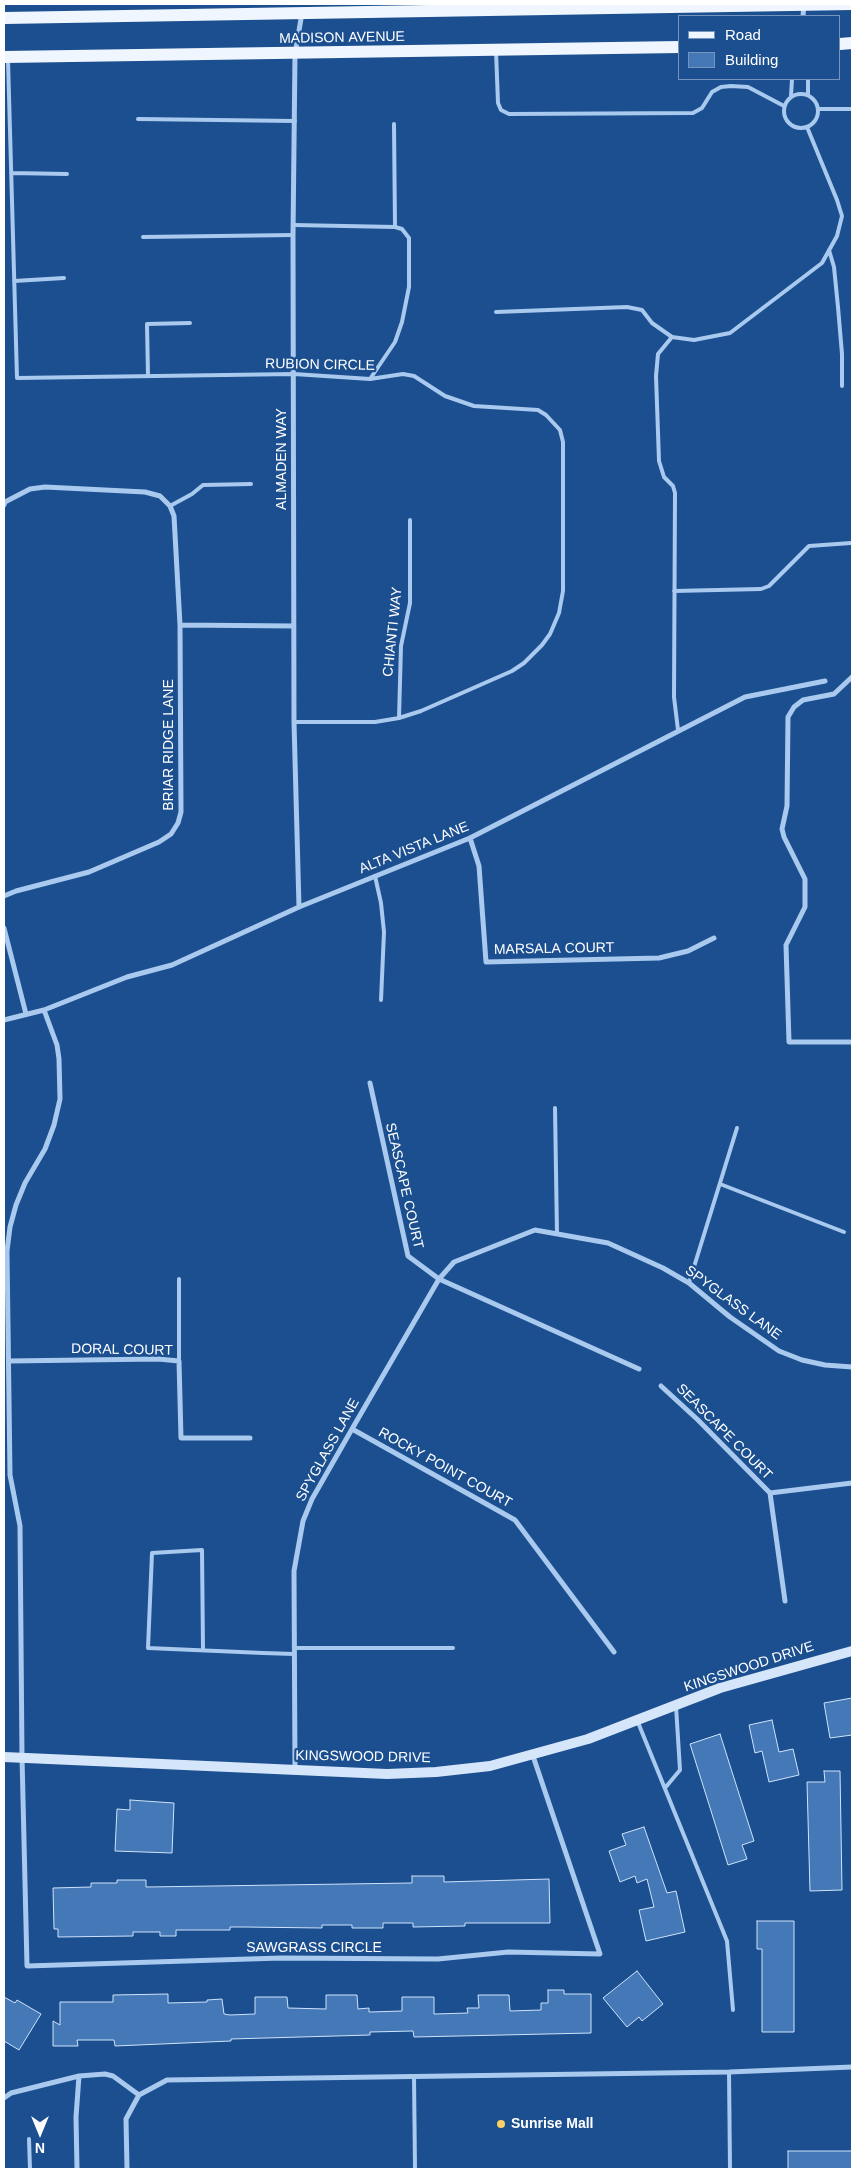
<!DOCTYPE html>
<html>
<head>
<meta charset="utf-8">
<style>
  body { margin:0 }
  #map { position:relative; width:856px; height:2173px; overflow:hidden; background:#1b4f8f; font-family:Helvetica,sans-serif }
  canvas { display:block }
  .frame { position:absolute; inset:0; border:5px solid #fff; pointer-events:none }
  .legend { position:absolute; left:678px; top:15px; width:162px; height:65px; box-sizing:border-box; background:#1b4f8f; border:1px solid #7695bc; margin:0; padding:6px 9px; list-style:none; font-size:15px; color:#fff }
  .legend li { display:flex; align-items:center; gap:10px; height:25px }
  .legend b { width:25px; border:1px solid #7695bc }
  .north { position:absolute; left:15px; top:2108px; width:50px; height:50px; -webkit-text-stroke:4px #1b4f8f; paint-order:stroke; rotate:180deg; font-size:14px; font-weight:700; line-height:20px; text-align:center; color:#fff }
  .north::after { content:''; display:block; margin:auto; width:18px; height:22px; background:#fff; clip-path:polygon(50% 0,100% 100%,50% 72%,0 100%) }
</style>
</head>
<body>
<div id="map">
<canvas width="856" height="2173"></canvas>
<div class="frame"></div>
<ul class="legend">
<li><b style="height:6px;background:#f0f6ff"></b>Road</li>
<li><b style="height:14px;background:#4478b7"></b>Building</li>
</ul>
<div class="north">N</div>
</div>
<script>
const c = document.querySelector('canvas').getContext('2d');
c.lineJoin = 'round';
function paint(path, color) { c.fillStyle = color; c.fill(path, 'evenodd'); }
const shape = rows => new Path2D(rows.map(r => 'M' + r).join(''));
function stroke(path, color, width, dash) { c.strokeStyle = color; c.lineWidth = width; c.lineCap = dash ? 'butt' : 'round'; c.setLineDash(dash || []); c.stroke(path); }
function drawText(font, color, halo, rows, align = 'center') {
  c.font = font + ' Helvetica,sans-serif'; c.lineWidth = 4.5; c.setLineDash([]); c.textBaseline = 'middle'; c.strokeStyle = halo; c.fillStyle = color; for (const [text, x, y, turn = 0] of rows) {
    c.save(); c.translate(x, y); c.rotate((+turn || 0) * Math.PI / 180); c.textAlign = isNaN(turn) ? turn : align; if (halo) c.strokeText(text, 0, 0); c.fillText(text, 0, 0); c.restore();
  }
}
const building = shape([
  [852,1698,852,1735,830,1738,824,1703,852,1698],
  [772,1720,779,1752,793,1749,799,1775,769,1782,762,1751,755,1753,749,1725,772,1720],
  [720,1734,754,1841,742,1845,747,1859,728,1865,690,1744,720,1734],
  [824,1771,840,1771,842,1890,810,1891,807,1782,825,1782,824,1771],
  [130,1800,174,1803,172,1853,115,1851,117,1809,130,1810,130,1800],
  [644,1827,667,1893,676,1891,685,1932,646,1941,639,1910,654,1907,647,1879,637,1883,635,1876,620,1882,609,1851,626,1845,622,1834,644,1827],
  [412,1876,444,1876,444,1882,549,1879,550,1923,465,1923,465,1926,413,1927,413,1923,383,1923,383,1928,352,1928,352,1925,322,1925,322,1928,244,1927,230,1927,230,1930,176,1930,176,1936,160,1936,160,1932,133,1932,133,1936,58,1937,58,1929,54,1929,53,1888,91,1887,91,1883,117,1883,117,1880,146,1880,146,1887,412,1883,412,1876],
  [757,1921,794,1921,794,2032,762,2032,762,1949,757,1949,757,1921],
  [637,1971,663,2004,642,2021,639,2017,627,2027,603,1998,637,1971],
  [548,1990,564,1990,564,1994,591,1994,591,2033,414,2037,413,2031,370,2032,370,2035,231,2039,231,2041,115,2046,114,2040,77,2040,78,2046,53,2046,53,2021,60,2025,60,2002,113,2002,113,1995,168,1994,168,2003,207,2002,207,2000,222,1999,224,2014,230,2015,255,2014,255,1997,287,1997,288,2008,326,2009,326,1995,357,1995,358,2009,369,2008,369,2012,402,2011,402,1997,434,1997,434,2014,468,2013,467,2008,479,2008,478,1995,509,1995,510,2011,541,2010,541,2003,548,2003,548,1990],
  [4,1997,15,2003,17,2000,41,2014,19,2050,4,2041,4,1997],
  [788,2151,852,2151,852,2169,788,2169,788,2151]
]);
paint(building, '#4478b7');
stroke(building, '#cfe3fa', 1);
stroke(shape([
  [496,51,498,103,501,110,509,114,693,113,702,108,712,92,721,87,731,86,748,87,784,106],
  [8,60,17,378,294,374,370,379,403,374,414,376,445,396,474,406,538,410,546,415,560,430,563,442,563,591,559,613,550,634,542,645,524,663,512,671,421,711,399,718,375,722,294,722],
  [808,79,808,95],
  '784 111a17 17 0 1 1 34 0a17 17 0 1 1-34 0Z',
  [791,96,792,79],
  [818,109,852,109],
  [138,119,295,121],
  [394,124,395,227],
  [11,173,67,174],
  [294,225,395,227,402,229,409,238,409,287,402,322,395,342,370,379],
  [143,237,293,235],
  [829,250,834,267,838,307,842,354,842,386],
  [14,281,64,278],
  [496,312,627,307,642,310,652,323,672,337,694,340,730,333,822,263,837,236,842,216,837,200,807,127],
  [672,337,658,354,656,376,659,461,664,477,673,486,675,493,674,697,678,730],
  [148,376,147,324,190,323],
  [170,506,192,494,203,485,251,484],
  [674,591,761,589,769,586,809,546,851,543],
  [399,718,401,646,410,603,410,520],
  [375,876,381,903,384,932,381,1000],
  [555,1108,557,1234],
  [720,1184,844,1232],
  [179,1279,179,1361],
  [689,1283,737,1128],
  [294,1648,453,1648],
  [203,1650,202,1550,152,1553,148,1648,263,1653,294,1654],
  [637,1720,727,1941,733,2010],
  [665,1788,680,1770,676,1706],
  [729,2072,730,2169],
  [414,2076,415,2169],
  [29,2139,30,2169]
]), '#a9c9ee', 4);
stroke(shape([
  [803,16,804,4],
  [4,505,5,502,30,489,45,487,145,492,160,496,170,506,174,516,180,625,181,812,178,823,171,834,159,842,89,872,16,891,4,896],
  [180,625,294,626],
  [852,677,834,694,803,700,794,707,788,717,787,806,782,829,784,837,805,879,805,907,786,945,789,1042,852,1042],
  [470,838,479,866,486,962,659,958,688,951,714,938],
  [299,907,294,722,293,235,295,54,302,13],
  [4,928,26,1014],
  [44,1010,57,1045,59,1059,60,1099,54,1125,45,1149,25,1183,16,1205,10,1227,7,1251,10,1475,20,1526,22,1757,27,1966,281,1958,438,1959,508,1952,600,1954,533,1756],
  [4,1020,44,1010,127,977,172,965,299,907,470,838,745,697,825,681],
  [370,1083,408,1256,439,1279,639,1369],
  [9,1361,158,1359,179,1361,181,1438,250,1438],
  [661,1386,698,1420,770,1493,785,1601],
  [352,1429,515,1520,614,1652],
  [770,1493,852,1483],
  [295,1769,294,1571,303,1521,312,1499,352,1429,439,1279,454,1262,535,1230,608,1243,663,1268,689,1283,730,1317,779,1351,802,1360,825,1365,852,1367],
  [4,2098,11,2093,79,2076,105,2074,113,2076,139,2095],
  [77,2169,76,2117,79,2076],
  [127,2169,126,2119,139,2095,167,2080,729,2072,852,2067]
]), '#a9c9ee', 5);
stroke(shape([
  [4,1757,387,1774,436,1772,490,1766,588,1739,720,1688,852,1651]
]), '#d6e6fa', 10);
stroke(shape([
  [4,18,852,4],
  [840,44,852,43],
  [4,57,680,47]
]), '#f0f6ff', 12);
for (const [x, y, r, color] of [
  [501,2124,5,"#ffd166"]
]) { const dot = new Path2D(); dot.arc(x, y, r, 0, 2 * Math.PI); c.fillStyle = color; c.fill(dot); stroke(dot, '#1b4f8f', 2); }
drawText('14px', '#fff', '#1b4f8f', [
  ["MADISON AVENUE",342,38,-1],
  ["RUBION CIRCLE",320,365,1],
  ["ALMADEN WAY",282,459,-90],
  ["CHIANTI WAY",393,632,-84],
  ["BRIAR RIDGE LANE",169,745,-90],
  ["ALTA VISTA LANE",414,848,-22],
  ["MARSALA COURT",554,949,-1],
  ["SEASCAPE COURT",404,1186,77],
  ["SPYGLASS LANE",733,1303,36],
  ["DORAL COURT",122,1350,1],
  ["SEASCAPE COURT",724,1432,45],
  ["SPYGLASS LANE",328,1450,-61],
  ["ROCKY POINT COURT",445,1468,29],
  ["KINGSWOOD DRIVE",749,1667,-18],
  ["KINGSWOOD DRIVE",363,1757,1],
  ["SAWGRASS CIRCLE",314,1948]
]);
drawText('bold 14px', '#fff', '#1b4f8f', [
  ["Sunrise Mall",511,2124]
], 'left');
</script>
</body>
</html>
